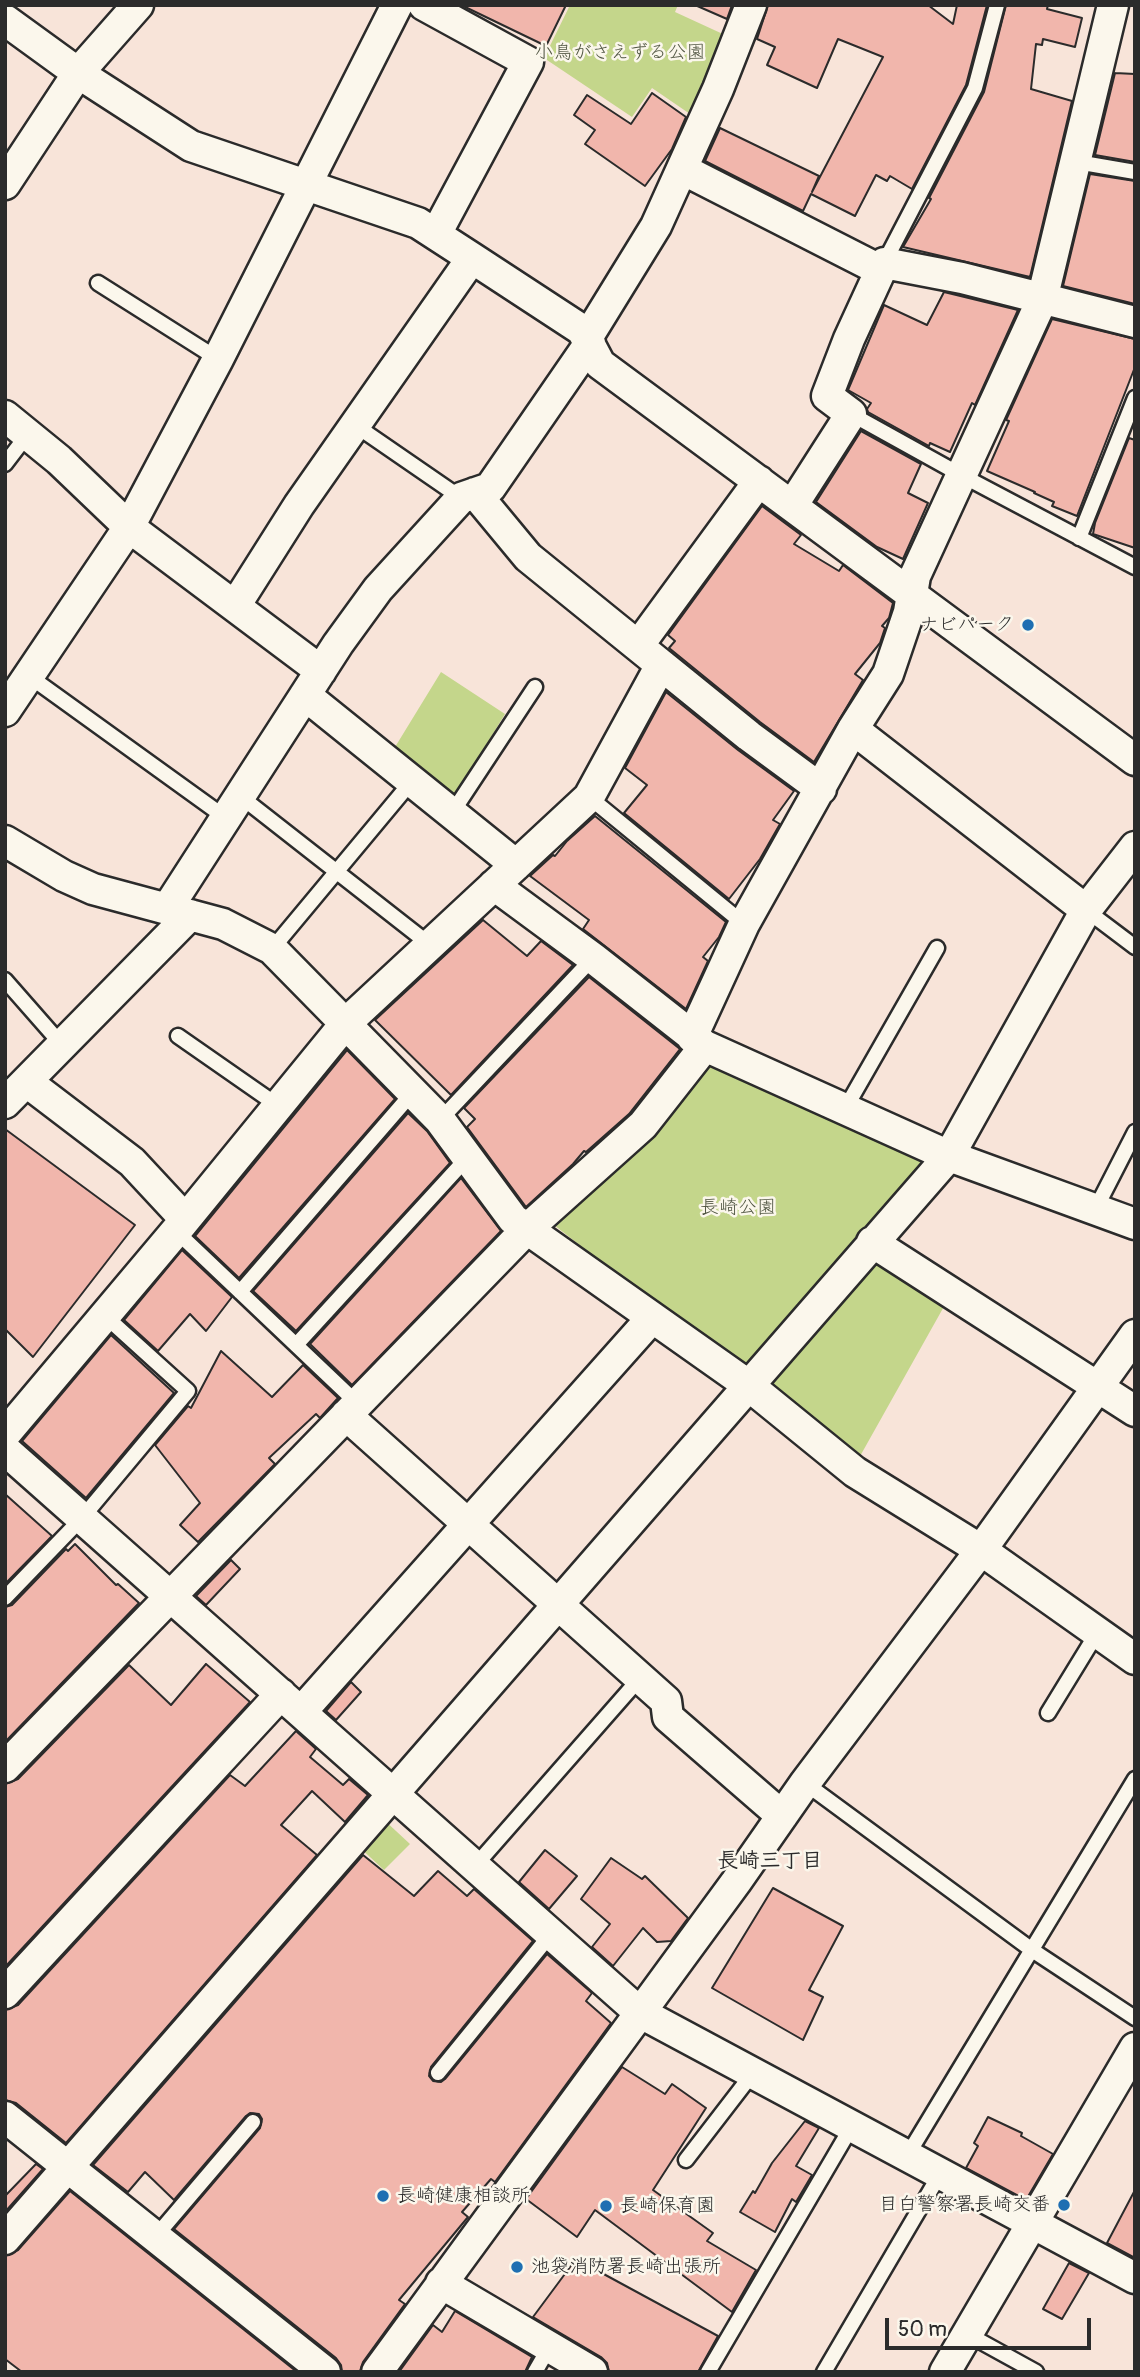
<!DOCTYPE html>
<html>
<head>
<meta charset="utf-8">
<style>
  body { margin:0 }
  #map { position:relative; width:1140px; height:2377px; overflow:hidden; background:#f8e4d9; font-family:Pangolin,sans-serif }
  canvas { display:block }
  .frame { position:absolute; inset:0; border:7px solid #2b2b2b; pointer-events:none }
  .scale { position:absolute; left:885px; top:2318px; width:206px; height:32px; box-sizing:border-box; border:4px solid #2b2b2b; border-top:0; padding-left:9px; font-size:21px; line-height:24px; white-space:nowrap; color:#2b2b2b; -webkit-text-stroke:5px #fbf7ec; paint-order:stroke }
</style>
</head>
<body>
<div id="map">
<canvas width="1140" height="2377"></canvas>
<div class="frame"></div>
<div class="scale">50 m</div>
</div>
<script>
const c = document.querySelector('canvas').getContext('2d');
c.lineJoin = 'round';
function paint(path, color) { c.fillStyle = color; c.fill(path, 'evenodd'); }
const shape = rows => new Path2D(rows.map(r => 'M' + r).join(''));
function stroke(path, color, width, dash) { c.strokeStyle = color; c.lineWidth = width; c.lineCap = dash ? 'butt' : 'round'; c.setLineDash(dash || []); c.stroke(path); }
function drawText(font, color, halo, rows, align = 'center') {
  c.font = font + ' Pangolin,"Klee One",sans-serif'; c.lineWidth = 5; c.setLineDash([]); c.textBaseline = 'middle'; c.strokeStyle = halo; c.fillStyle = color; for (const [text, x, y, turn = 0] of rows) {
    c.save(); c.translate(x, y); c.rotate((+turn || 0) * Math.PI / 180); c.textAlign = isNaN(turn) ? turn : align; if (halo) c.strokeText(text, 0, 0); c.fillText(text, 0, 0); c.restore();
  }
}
paint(shape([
  [570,5,678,5,675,12,725,35,690,114,652,88,632,117,544,58],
  [441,672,505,714,452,801,392,752],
  [719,1062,949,1156,748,1370,740,1371,554,1225,648,1132,699,1065],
  [872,1242,951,1294,859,1458,762,1385],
  [382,1818,410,1844,384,1870,357,1845]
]), '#c4d68b');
const building = shape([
  [461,5,566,5,546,46,461,5],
  [695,5,732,5,727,19,695,5],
  [768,5,928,5,953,24,957,5,987,5,966,85,912,189,890,176,887,181,876,175,855,216,811,194,803,211,705,161,720,128,819,176,812,192,883,57,838,39,817,88,767,65,775,47,757,39,768,5],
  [1006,5,1048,5,1047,9,1082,18,1075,47,1043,39,1042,45,1036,44,1031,89,1072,101,1030,277,903,247,931,199,929,198,984,92,1006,5],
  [1115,73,1135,74,1135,162,1095,155,1115,73],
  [652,93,686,117,672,149,645,186,585,144,595,130,574,115,587,95,631,124,652,93],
  [1090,174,1135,181,1135,304,1063,286,1090,174],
  [944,292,1018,310,975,405,972,403,950,452,930,443,929,446,868,412,867,409,871,403,848,390,884,305,927,325,944,292],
  [1052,319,1135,339,1135,367,1077,516,1052,506,1054,502,1034,493,1035,492,987,471,1009,421,1006,420,1052,319],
  [861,431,921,464,908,493,928,503,903,559,877,547,816,502,861,431],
  [1129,438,1135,440,1135,548,1093,534,1095,523,1129,438],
  [762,506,801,535,794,544,839,571,843,565,893,603,889,618,882,626,885,628,880,643,855,674,863,680,814,762,760,722,669,648,675,641,668,635,762,506],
  [666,692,738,750,794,791,773,820,780,824,760,859,729,899,624,813,647,785,625,768,666,692],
  [595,816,726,922,719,937,703,957,708,961,686,1009,583,929,589,920,530,876,553,855,555,856,567,841,595,816],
  [483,920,527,956,541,941,573,965,451,1095,375,1020,483,920],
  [589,977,680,1049,629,1114,586,1152,584,1151,573,1164,526,1207,467,1127,475,1119,464,1108,589,977],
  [347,1050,395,1099,239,1278,195,1236,347,1050],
  [408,1113,427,1131,450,1163,296,1331,253,1291,408,1113],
  [5,1129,135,1225,33,1357,5,1329,5,1129],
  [461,1178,501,1231,352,1385,310,1344,461,1178],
  [182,1250,232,1297,206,1331,190,1314,158,1351,124,1320,182,1250],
  [111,1335,174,1393,86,1498,22,1441,111,1335],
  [221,1351,272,1397,303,1365,338,1398,320,1418,316,1414,269,1458,275,1464,198,1542,180,1525,200,1503,155,1445,188,1406,191,1408,221,1351],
  [5,1494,52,1536,5,1584,5,1494],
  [75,1544,116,1585,118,1584,139,1603,5,1742,5,1607,12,1605,66,1549,68,1551,75,1544],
  [231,1560,240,1569,206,1605,196,1596,231,1560],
  [206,1664,250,1702,5,1967,5,1784,18,1779,129,1665,171,1705,206,1664],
  [351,1682,361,1692,336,1720,326,1711,351,1682],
  [296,1731,316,1749,310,1757,343,1785,349,1779,368,1795,345,1822,312,1791,281,1825,317,1855,66,2143,16,2103,5,2100,5,2010,18,2005,230,1775,245,1786,296,1731],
  [545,1850,577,1876,549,1909,519,1882,545,1850],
  [363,1855,414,1896,438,1871,467,1896,474,1889,533,1941,431,2067,429,2076,433,2081,441,2082,445,2079,547,1954,592,1993,586,2001,611,2023,495,2182,491,2179,462,2212,468,2217,399,2300,405,2304,363,2362,360,2372,342,2372,341,2365,336,2358,174,2229,260,2128,262,2119,259,2114,250,2113,246,2116,174,2200,145,2172,128,2192,93,2165,363,1855],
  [611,1858,642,1879,645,1876,688,1918,671,1941,657,1942,643,1928,613,1966,592,1947,610,1924,581,1899,611,1858],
  [773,1888,843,1926,809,1990,823,1997,803,2040,712,1988,773,1888],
  [622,2067,665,2094,672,2084,706,2108,653,2190,713,2233,707,2241,756,2270,732,2312,595,2210,577,2237,526,2199,622,2067],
  [988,2117,1022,2133,1021,2136,1053,2154,1026,2200,966,2168,978,2146,974,2143,988,2117],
  [805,2121,819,2128,796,2166,812,2175,796,2202,792,2199,775,2232,740,2212,753,2191,755,2193,772,2163,805,2121],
  [36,2164,43,2169,5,2212,5,2196,36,2164],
  [1135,2190,1135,2258,1107,2243,1135,2190],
  [70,2191,297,2372,22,2372,5,2359,5,2256,18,2250,70,2191],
  [576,2259,718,2336,698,2372,609,2372,607,2363,601,2357,533,2317,576,2259],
  [1069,2263,1089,2273,1062,2319,1043,2309,1069,2263],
  [455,2311,532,2357,525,2372,399,2372,433,2325,442,2332,455,2311]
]);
paint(building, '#f1b6ac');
stroke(building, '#2b2b2b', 2);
const service = shape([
  [1077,162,1135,172],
  [884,263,975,88,997,5],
  [98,283,218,359],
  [851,414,961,475,1135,567],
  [355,425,461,498],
  [5,464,28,434],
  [1079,538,1135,398],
  [29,676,226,818],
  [240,796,429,944],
  [589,797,744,924],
  [452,813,535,687],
  [1086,910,1135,947],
  [272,949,412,781],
  [5,980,62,1045],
  [178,1036,277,1105],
  [845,1109,937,948],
  [440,1120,593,958],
  [1095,1210,1135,1132],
  [176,1231,357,1403],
  [240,1292,414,1091],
  [296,1345,468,1157],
  [5,1598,82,1518,188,1391,104,1315],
  [1048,1713,1097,1633],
  [805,1783,1032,1950,1135,2018],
  [475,1866,640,1678],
  [438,2073,551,1934],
  [907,2156,1135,1779],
  [686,2160,753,2073],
  [156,2236,253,2122],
  [967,2334,1036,2372],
  [535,2372,550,2346],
  [708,2372,852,2126],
  [824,2372,940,2174]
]);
const minor = shape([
  [424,5,528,62,436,234],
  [5,20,78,73,191,146,418,223,472,258,582,330,600,364,1135,760],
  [682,169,880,270],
  [5,184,78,73,138,5],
  [587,338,656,226,718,89,751,5],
  [5,416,59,460,129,527,321,671],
  [475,493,528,557,749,736,821,789],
  [792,506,851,414,827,396,849,339,884,263,962,278,1135,322],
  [235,606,299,505,472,258],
  [638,646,759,481],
  [305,695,516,865],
  [5,711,129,527,218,359,397,5],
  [853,729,1086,910],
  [5,841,64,876,93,889,223,924,272,949,440,1120,513,1219,748,1385,855,1472,981,1550,1135,1659],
  [494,885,593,958,705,1046,949,1156,1135,1224],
  [167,909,338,644,378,589,461,498,490,488,590,343],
  [692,1037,744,924,853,729,888,674,909,612,915,576,1042,300,1113,5],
  [27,1082,132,1162,185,1219],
  [5,1103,190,915],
  [872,1242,1135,1411],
  [346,1415,666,1701,668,1717,782,1816],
  [5,1434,176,1231,345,1024,589,797,661,665],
  [5,1450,639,2012,1135,2278],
  [301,1712,651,1319],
  [5,1767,527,1229,643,1125,705,1046],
  [5,1993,281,1694],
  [5,2117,325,2372],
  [5,2239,949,1156,1086,910,1135,847],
  [441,2283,592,2372],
  [377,2372,736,1882,805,1783,981,1550,1135,1335],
  [945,2372,1135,2048]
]);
stroke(service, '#2b2b2b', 19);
stroke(minor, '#2b2b2b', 35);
stroke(service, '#fbf7ec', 14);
stroke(minor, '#fbf7ec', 30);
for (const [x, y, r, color] of [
  [1028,625,7,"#1f6fb2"],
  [383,2196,7,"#1f6fb2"],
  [1064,2205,7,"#1f6fb2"],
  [606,2206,7,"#1f6fb2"],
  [517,2267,7,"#1f6fb2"]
]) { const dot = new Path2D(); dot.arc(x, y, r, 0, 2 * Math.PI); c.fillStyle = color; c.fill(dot); stroke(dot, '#fbf7ec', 2.5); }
drawText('19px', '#515643', '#fbf7ec', [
  ["小鳥がさえずる公園",620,53],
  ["長崎公園",738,1208]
]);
drawText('19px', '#2b2b2b', '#fbf7ec', [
  ["ナビパーク",1014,625,"right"],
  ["長崎健康相談所",397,2196],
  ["目白警察署長崎交番",1050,2205,"right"],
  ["長崎保育園",620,2206],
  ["池袋消防署長崎出張所",531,2267]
], 'left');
drawText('bold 21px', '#2b2b2b', '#fbf7ec', [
  ["長崎三丁目",770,1862]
]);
</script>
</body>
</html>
